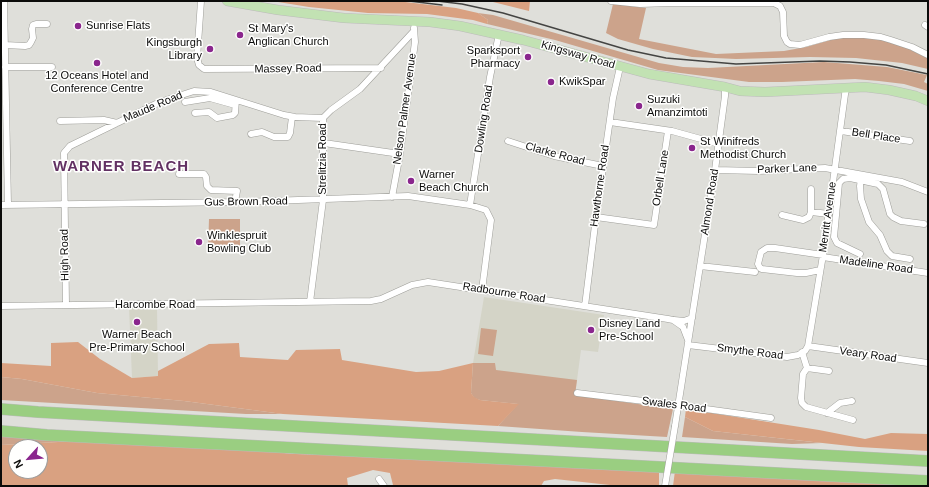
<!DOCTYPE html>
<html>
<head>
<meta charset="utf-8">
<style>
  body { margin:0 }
  #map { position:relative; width:929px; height:487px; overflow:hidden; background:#dfdfda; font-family:Arial,sans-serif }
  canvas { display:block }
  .frame { position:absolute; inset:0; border:2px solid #0b0b0a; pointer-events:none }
  .north { position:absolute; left:8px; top:439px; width:40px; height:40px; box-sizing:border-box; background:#fffffe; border:1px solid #9d9d9c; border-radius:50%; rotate:243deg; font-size:11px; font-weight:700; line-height:16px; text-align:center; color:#0b0b0a }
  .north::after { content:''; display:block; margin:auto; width:14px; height:18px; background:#8a268d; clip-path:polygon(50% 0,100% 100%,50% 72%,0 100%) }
</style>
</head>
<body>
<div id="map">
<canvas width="929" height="487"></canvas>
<div class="frame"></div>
<div class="north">N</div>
</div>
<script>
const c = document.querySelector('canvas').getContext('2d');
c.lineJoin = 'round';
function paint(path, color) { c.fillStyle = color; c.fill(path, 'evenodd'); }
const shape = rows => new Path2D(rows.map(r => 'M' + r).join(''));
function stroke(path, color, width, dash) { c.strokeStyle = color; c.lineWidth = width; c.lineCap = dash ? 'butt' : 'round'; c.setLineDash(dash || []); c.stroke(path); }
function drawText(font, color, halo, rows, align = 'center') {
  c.font = font + ' Arial,sans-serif'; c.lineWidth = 3; c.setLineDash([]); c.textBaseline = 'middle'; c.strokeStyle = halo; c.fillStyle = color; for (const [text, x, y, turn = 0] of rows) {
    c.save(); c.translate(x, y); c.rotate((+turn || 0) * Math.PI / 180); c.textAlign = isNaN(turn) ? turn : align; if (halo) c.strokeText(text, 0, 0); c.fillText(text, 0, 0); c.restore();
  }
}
paint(shape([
  [484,297,604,315,598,352,581,350,575,395,471,393,473,363],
  [129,307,157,307,158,376,132,378]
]), '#d4d4c7');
paint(shape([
  [613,4,646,8,639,39,716,54,784,51,806,47,841,37,863,37,882,40,914,50,928,56,928,69,902,63,856,58,810,57,736,59,715,58,692,57,653,49,618,39,606,33],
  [478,13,493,15,659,63,683,67,708,68,824,62,887,67,927,75,924,82,928,84,928,91,904,84,879,81,855,79,782,82,749,82,658,70,555,40,487,24,488,20],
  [209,219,240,219,240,251,208,250],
  [481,328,497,330,493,356,478,354],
  [473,363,495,363,496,370,577,380,575,395,673,409,667,437,582,432,498,426,518,404,480,400,474,398,471,393],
  [1,377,22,379,97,393,184,401,283,414,246,414,1,400],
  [685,417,713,431,822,443,792,444,682,437],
  [1,434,77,441,1,445]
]), '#cca38b');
paint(shape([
  [272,1,397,1,456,8,478,13,488,20,487,24,473,20,427,14,368,13,309,7],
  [489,1,530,1,529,11],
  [78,342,100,359,132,378,158,376,158,371,209,344,239,343,240,357,288,360,296,350,340,349,342,360,416,372,439,371,473,363,471,393,474,397,480,400,519,404,498,426,283,414,184,401,97,393,22,379,1,377,1,363,51,366,51,343],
  [686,409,819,430,865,439,891,433,928,434,928,451,859,447,713,431,685,417],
  [77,441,243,449,295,454,354,455,659,471,659,486,619,486,555,479,544,481,541,486,394,486,393,485,390,473,373,470,347,478,348,486,1,486,1,445],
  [16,447,40,447,40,471,16,471],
  [675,471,928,486,673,486]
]), '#d9a181');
const street = shape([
  [4,1,8,205],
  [201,1,197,58,199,65,204,69,381,68],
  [611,1,640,4,670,3,774,3,780,6,783,12,784,36,787,42,790,44,800,45,829,37,843,35,864,35,881,37,891,40,912,47,928,55],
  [925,25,928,27],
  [5,45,25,46,29,45,31,42,33,38,32,29,33,25,36,24,47,24],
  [5,67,52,67],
  [185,102,210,98,235,105],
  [195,113,209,112,217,118,233,115,235,113,236,100],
  [60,121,104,120,117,123],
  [610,122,672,131,719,144],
  [841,131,910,141],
  [251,134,262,132,274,137,288,137,290,133,292,117],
  [508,141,554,156,603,166],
  [324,143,400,154],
  [715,170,759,171,825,168,902,182,928,192],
  [179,174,204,174,206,177,207,186,211,190,237,191,235,202],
  [861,178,860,186,861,199,869,222,880,235,887,251,892,256,910,259],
  [392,197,400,154,415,42,414,28],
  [1,205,243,202,408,196,470,205,486,210,491,220,482,290],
  [470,205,490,77,499,34],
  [811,212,829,214],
  [782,215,803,220,809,217,811,212,811,189],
  [596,217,654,225,668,131],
  [860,254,837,243,834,237,839,183,843,179,850,178,878,184,883,189,890,214,893,217,901,221,924,224],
  [823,257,928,273],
  [700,266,755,272],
  [820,270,806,273,797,273,762,269,760,268,758,264,761,252,767,248,775,248,823,255],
  [310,302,323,200,323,118,331,110,360,89,414,31],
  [66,305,64,153,70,146,160,102,194,91,211,92,284,115,295,117,323,118],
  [1,306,371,301,381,299,412,285,428,282,668,319,673,320,683,327,688,340],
  [585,306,596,217,613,98,620,67],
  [674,320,684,321,692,318],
  [688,345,787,357,798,355,805,351,808,346,823,255,846,87],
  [808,346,928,363],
  [802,352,807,368,803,374,801,398,802,403,806,407,853,420],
  [807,368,829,371],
  [577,393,677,405,771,418],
  [827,413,840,403,852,401],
  [675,426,715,170,725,96,725,87],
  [379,479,384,486]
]);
const primary = shape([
  [227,1,278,10,344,18,430,22,460,26,523,40,649,74,725,87,740,91,765,92,865,87,889,90,916,96,928,101]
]);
const highway = shape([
  [1,409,38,412,928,461],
  [1,431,47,435,928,481]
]);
stroke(street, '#9e9e99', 7);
stroke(primary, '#bbbbba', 10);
stroke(highway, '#bbbbba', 12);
stroke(street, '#fff', 6);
stroke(primary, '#c2e2b3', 9);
stroke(highway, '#9ace81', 11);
stroke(shape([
  [409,1,442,5],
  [437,1,462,4,503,13,628,50,666,58,736,64,820,61,850,62,886,65,928,74]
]), '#444442', 1.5);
const streetBridge = shape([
  [665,486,675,426]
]);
stroke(streetBridge, '#9e9e99', 7, []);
stroke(streetBridge, '#fff', 6);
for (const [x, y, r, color] of [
  [78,26,4,"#8a268d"],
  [240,35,4,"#8a268d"],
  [210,49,4,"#8a268d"],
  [528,57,4,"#8a268d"],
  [97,63,4,"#8a268d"],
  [551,82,4,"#8a268d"],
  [639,106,4,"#8a268d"],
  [692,148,4,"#8a268d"],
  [411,181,4,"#8a268d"],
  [199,242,4,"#8a268d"],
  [137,322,4,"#8a268d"],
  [591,330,4,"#8a268d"]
]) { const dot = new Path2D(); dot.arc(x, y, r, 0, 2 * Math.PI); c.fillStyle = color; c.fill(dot); stroke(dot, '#fffffe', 1.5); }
drawText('11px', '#0b0b0a', '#fffffe', [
  ["Sunrise Flats",86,26],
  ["St Mary's",248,29],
  ["Anglican Church",248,42],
  ["Kingsburgh",202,43,"right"],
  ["Library",202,56,"right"],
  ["Sparksport",520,51,"right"],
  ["Pharmacy",520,64,"right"],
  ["12 Oceans Hotel and",97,76,"center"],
  ["Conference Centre",97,89,"center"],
  ["KwikSpar",559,82],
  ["Suzuki",647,100],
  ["Amanzimtoti",647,113],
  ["St Winifreds",700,142],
  ["Methodist Church",700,155],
  ["Warner",419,175],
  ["Beach Church",419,188],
  ["Winklespruit",207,236],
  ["Bowling Club",207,249],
  ["Disney Land",599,324],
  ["Pre-School",599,337],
  ["Warner Beach",137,335,"center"],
  ["Pre-Primary School",137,348,"center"]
], 'left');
drawText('11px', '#0b0b0a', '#fffffe', [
  ["Kingsway Road",578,55,16],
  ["Massey Road",288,69,-1],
  ["Maude Road",153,107,-23],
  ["Nelson Palmer Avenue",405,109,-82],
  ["Dowling Road",484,119,-81],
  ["Bell Place",876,136,9],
  ["Clarke Road",555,154,15],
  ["Strelitzia Road",323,159,-90],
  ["Parker Lane",787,169,-2],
  ["Orbell Lane",661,178,-81],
  ["Hawthorne Road",600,186,-82],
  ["Gus Brown Road",246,202,-1],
  ["Almond Road",710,202,-81],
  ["Merritt Avenue",828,217,-82],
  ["High Road",65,255,-91],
  ["Madeline Road",876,265,8],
  ["Radbourne Road",504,293,9],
  ["Harcombe Road",155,305],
  ["Smythe Road",750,352,7],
  ["Veary Road",868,355,8],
  ["Swales Road",674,405,7]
]);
c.letterSpacing = '1px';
drawText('bold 15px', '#623163', '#fffffe', [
  ["WARNER BEACH",121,167]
]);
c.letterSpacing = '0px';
</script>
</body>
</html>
